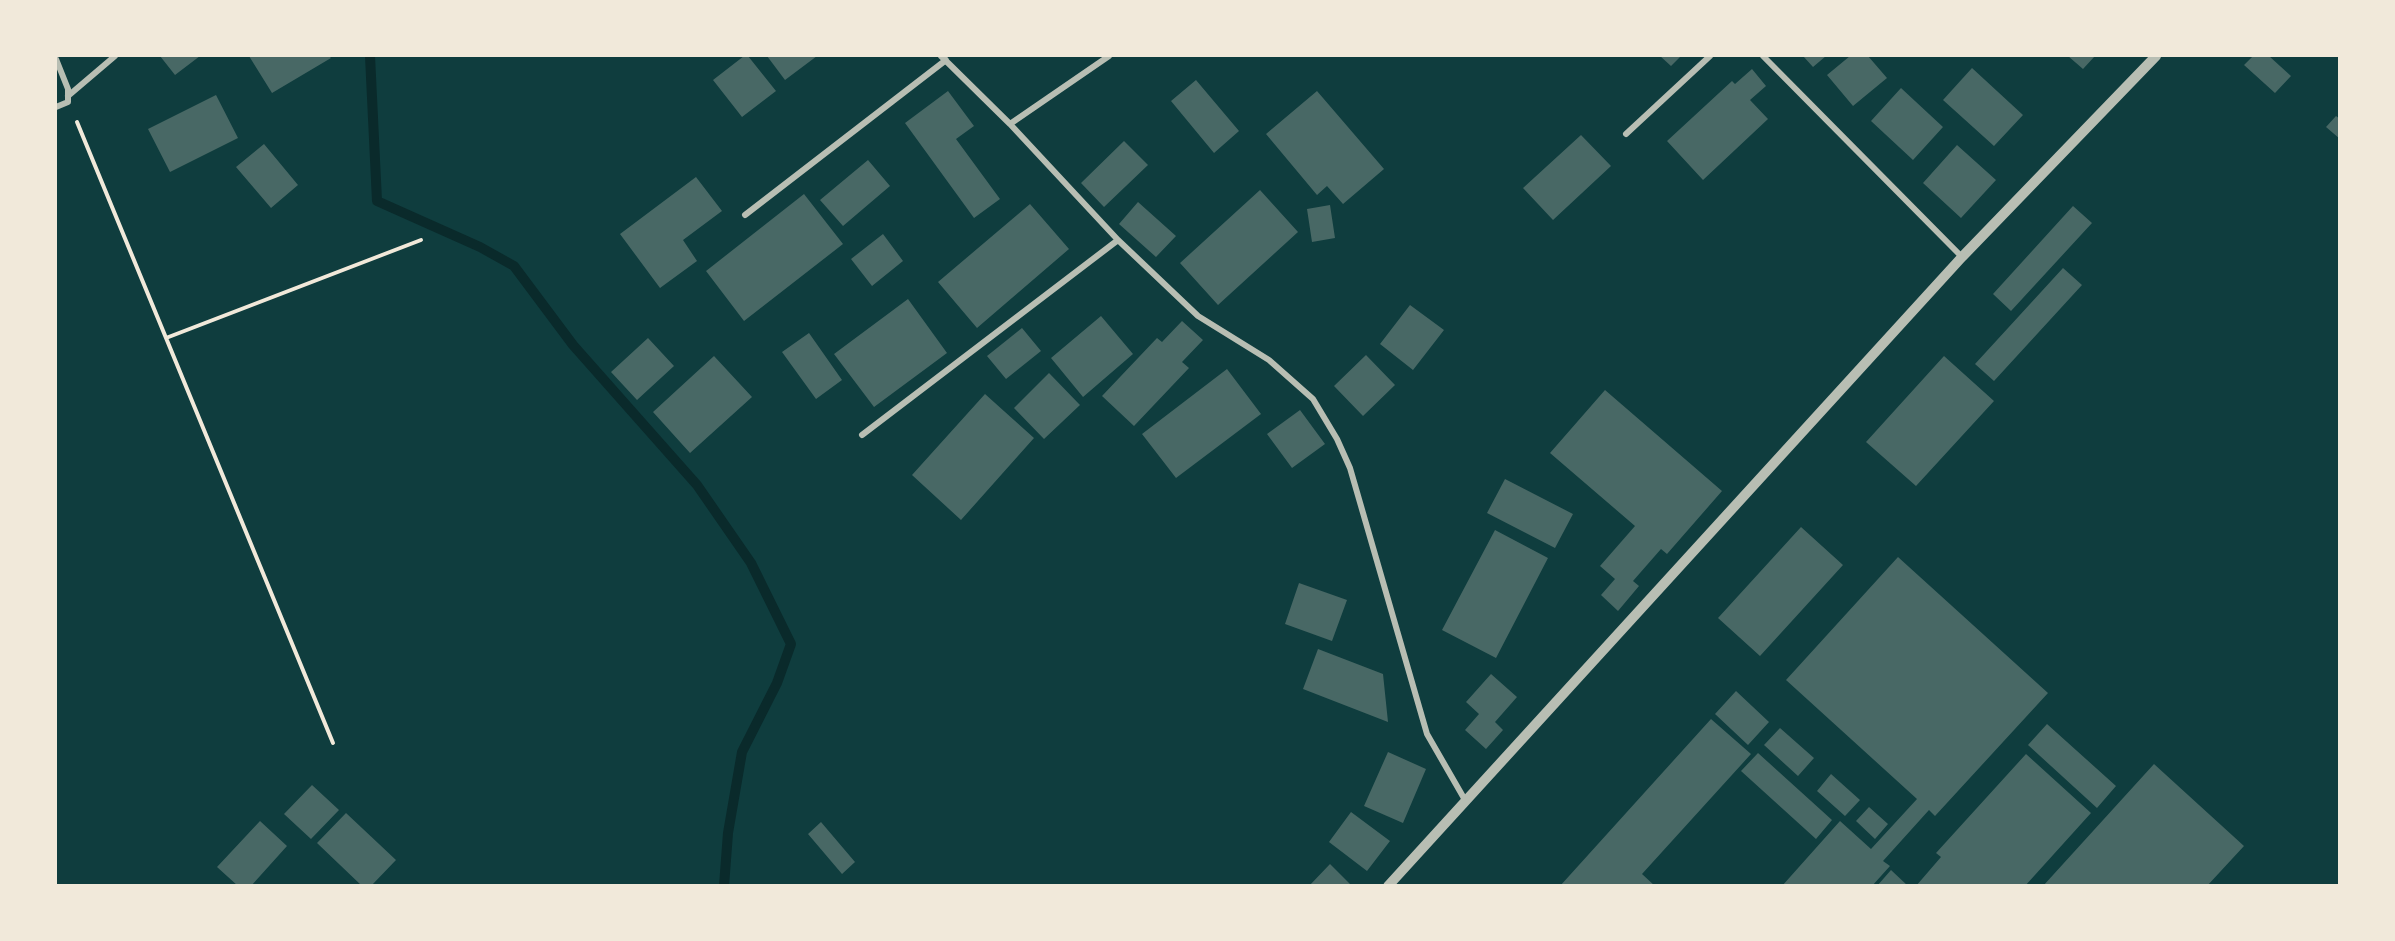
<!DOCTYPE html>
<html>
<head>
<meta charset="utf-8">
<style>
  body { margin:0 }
  #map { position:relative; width:2395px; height:941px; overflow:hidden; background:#0f3d3e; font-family:"DM Sans",sans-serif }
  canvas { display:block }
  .frame { position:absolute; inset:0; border:57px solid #f1e9da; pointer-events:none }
</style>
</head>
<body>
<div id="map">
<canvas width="2395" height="941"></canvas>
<div class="frame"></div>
</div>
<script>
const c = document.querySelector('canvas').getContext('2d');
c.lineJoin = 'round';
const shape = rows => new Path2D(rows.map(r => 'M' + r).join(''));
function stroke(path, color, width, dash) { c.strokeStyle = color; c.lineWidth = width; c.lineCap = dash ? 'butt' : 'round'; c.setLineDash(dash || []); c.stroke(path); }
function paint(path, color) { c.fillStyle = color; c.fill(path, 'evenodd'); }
stroke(shape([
  [370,56,377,201,480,247,514,266,573,345,697,485,751,563,791,644,777,683,742,752,728,833,724,886]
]), '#0a2a2b', 10);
paint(shape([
  [160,56,200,56,175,75],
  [249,56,329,56,331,58,272,93],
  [744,56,748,56,776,91,742,117,713,80],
  [767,56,817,56,785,80],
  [1660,56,1681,56,1671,66],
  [1803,56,1826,56,1813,67],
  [1850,56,1868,56,1887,78,1853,106,1827,75],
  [2068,56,2095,56,2083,69],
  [2253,56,2269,56,2291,76,2275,93,2244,65],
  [1972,68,2023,115,1994,146,1943,100],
  [1752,69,1766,86,1750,100,1768,119,1703,180,1667,141,1732,81,1735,84],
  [1196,80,1239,131,1214,153,1171,101],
  [1901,88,1943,127,1913,160,1871,121],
  [948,91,974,126,956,139,1000,199,974,218,905,123],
  [1317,91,1384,169,1343,204,1327,186,1317,195,1266,134],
  [216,95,238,138,170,172,148,129],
  [2336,116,2340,119,2340,139,2326,127],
  [1581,135,1611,166,1553,220,1523,188],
  [1124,141,1148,165,1104,207,1081,183],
  [264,144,298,185,271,208,236,167],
  [1957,145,1996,180,1961,218,1923,183],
  [868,160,890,186,843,226,820,200],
  [696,177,722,211,683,240,697,261,660,288,620,234],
  [1260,190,1298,232,1218,305,1180,263],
  [804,194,843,244,744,321,706,271],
  [1138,202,1176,236,1156,257,1119,224],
  [1030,204,1069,249,977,328,938,282],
  [1330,205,1335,238,1312,242,1307,209],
  [2073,206,2092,223,2011,311,1993,294],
  [883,234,903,261,872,286,851,259],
  [2063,268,2082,285,1994,381,1975,364],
  [908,299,947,353,874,407,834,354],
  [1410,305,1444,330,1413,370,1380,344],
  [1101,316,1133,354,1083,397,1051,358],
  [1182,321,1203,340,1182,362,1189,368,1134,426,1102,396,1157,338,1162,342],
  [1022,328,1041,351,1006,379,987,356],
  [809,333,842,380,816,399,782,352],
  [648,338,674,366,637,400,611,372],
  [1366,355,1395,385,1363,416,1334,386],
  [714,356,752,397,690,453,653,412],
  [1944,356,1994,401,1916,486,1866,442],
  [1227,369,1261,414,1176,478,1142,434],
  [1049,373,1080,405,1044,439,1014,408],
  [1605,390,1722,491,1667,554,1661,549,1633,581,1639,586,1618,611,1601,595,1615,579,1600,566,1635,526,1550,453],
  [985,394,1034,438,961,520,912,475],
  [1300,410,1325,444,1292,468,1267,434],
  [1505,479,1573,514,1555,548,1487,513],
  [1801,527,1843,565,1760,656,1718,618],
  [1495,530,1548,558,1496,658,1442,630],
  [1898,557,2048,693,1935,816,1929,810,1883,861,1890,866,1872,886,1782,886,1840,821,1871,849,1917,799,1786,680],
  [1299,583,1347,600,1332,641,1285,624],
  [1318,649,1383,674,1388,722,1303,689],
  [1491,674,1517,697,1495,722,1503,730,1486,749,1465,730,1479,714,1466,702],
  [1736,691,1769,722,1748,745,1715,714],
  [1711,719,1751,754,1642,874,1655,886,1560,886],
  [2047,724,2116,786,2097,808,2028,745],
  [1780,728,1814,758,1798,776,1764,745],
  [1388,752,1426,769,1403,823,1364,806],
  [1758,753,1832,820,1816,839,1741,771],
  [2026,754,2091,813,2025,886,1916,886,1941,857,1936,853],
  [2154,764,2244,846,2207,886,2043,886],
  [1831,774,1860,800,1845,816,1817,791],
  [312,785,339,810,311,839,284,814],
  [1869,807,1888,824,1875,839,1856,821],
  [1351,812,1390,841,1367,871,1329,842],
  [346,813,396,860,371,886,362,886,317,843],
  [260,821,287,846,251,886,238,886,217,867],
  [821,822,855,862,842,874,808,834],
  [1330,864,1352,886,1309,886],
  [1891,870,1908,886,1877,886]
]), '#486865');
stroke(shape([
  [77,122,333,743],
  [166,338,421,240]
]), '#f1e9da', 4);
stroke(shape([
  [941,56,1010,124,1118,240,1198,316,1269,360,1313,399,1337,439,1350,468,1427,734,1465,800],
  [1763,56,1962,257],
  [56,59,68,89,68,102,56,107],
  [68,96,115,56],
  [1010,124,1109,56],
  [1626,134,1710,56],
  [745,215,946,60],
  [862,435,1118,240]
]), '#b8beb3', 6);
stroke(shape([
  [1388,886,1962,257,2156,56]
]), '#b8beb3', 10);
</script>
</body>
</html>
